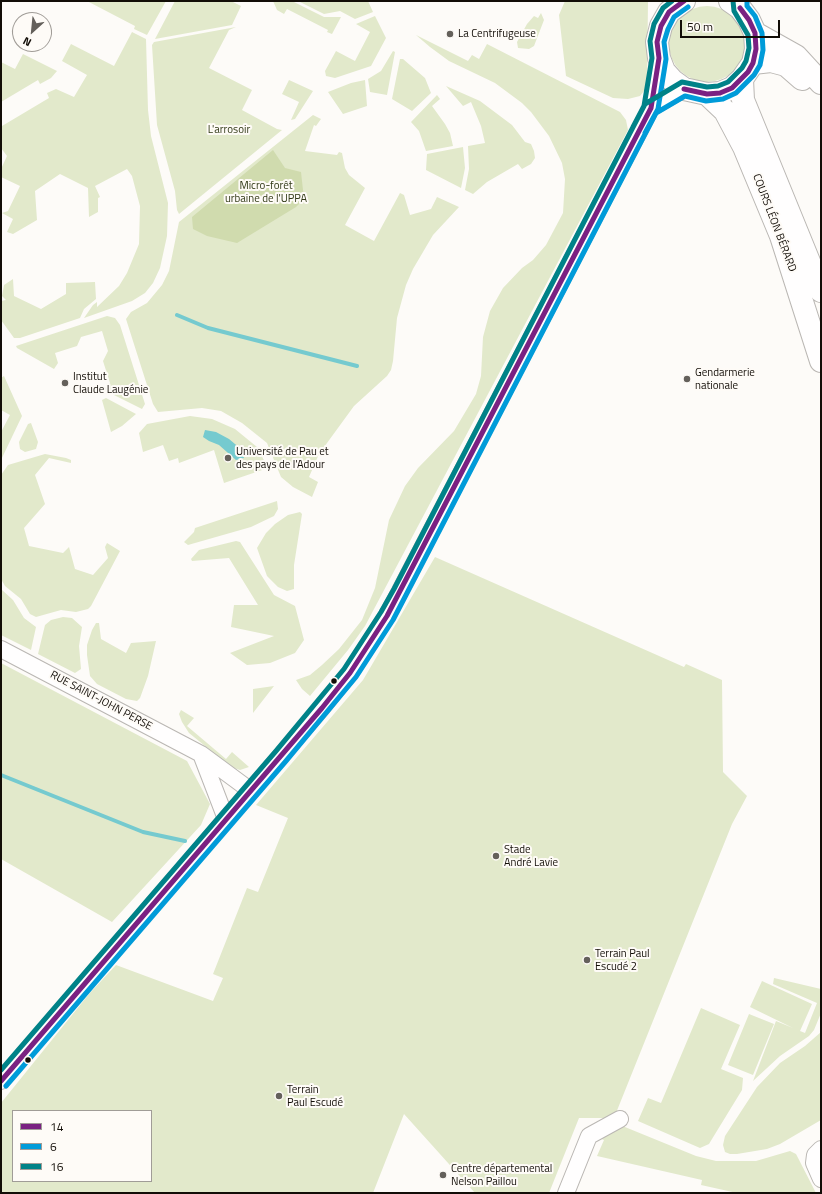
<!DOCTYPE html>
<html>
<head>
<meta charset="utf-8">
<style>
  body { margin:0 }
  #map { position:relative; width:822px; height:1194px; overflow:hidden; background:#fdfbf8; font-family:"Titillium Web",sans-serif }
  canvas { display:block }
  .frame { position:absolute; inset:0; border:2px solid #120d07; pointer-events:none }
  .legend { position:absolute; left:12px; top:1110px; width:140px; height:72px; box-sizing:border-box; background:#fefbf7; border:1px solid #a09c97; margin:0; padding:5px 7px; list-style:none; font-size:12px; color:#120d07 }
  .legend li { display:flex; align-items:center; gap:8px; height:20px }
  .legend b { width:20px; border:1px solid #a09c97 }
  .north { position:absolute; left:12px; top:12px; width:40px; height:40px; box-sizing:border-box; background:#fefbf7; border:1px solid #a09c97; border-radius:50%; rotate:207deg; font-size:11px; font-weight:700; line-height:16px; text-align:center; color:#120d07 }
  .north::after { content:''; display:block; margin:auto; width:14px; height:18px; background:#64605b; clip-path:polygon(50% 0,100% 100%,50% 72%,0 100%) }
  .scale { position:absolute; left:680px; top:20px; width:100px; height:18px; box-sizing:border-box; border:2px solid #120d07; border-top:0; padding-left:5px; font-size:12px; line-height:14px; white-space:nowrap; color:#120d07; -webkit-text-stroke:3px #fefbf7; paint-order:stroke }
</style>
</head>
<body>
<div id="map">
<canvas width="822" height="1194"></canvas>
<div class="frame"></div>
<ul class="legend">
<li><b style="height:5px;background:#7a2182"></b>14</li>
<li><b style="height:5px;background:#009bd9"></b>6</li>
<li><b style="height:5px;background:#008288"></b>16</li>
</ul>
<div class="north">N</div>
<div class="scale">50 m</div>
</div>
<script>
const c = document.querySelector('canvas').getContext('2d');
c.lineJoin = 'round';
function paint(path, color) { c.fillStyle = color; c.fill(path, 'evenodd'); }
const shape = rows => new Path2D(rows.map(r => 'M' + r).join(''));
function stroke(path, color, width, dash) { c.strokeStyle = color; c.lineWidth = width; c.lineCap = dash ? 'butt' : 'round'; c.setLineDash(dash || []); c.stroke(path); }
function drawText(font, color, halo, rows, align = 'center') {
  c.font = font + ' "Titillium Web",sans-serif'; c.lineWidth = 4; c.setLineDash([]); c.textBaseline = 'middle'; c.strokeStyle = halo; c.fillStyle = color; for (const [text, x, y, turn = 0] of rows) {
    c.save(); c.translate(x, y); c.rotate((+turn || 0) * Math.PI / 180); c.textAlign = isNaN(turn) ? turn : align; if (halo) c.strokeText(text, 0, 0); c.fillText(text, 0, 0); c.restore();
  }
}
paint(shape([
  [87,1,166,1,147,35,134,29,135,26],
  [175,1,231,1,241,6,232,25,155,39],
  [273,1,292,1,324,17,341,17,332,34,327,32,328,30,287,9,284,14,277,10],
  [298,1,368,1,373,12,355,19,340,11,324,14],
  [565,1,648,1,647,87,640,96,628,99,613,98,566,76,559,15],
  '669 44a38 38 0 1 1 76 0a38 38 0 1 1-76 0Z',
  [541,13,544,20,534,46,529,49,518,48,517,42,527,24,534,16,538,18],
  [375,16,386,38,371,66,335,78,326,76,325,71,336,51,355,61,370,32,356,24],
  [236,27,229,30,209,68,252,90,242,110,277,129,282,130,179,214,177,210,175,191,157,125,152,45,154,42],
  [132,32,146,39,148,110,151,136,168,203,167,236,160,268,153,283,145,293,132,301,84,318,93,305,97,302,97,307,119,286,127,273,139,244,140,206,132,176,127,169,95,186,100,197,98,198,98,212,89,217,88,188,60,174,35,191,37,220,13,234,7,232,13,219,2,213,8,211,20,186,1,177,1,169,7,156,1,148,1,125,2,126,49,98,47,93,56,89,74,97,87,75,62,61,71,44,114,66],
  [416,35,468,61,472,55,479,59,487,44,620,112,626,120,628,130,365,626,348,650,310,696,302,689,296,680,310,675,322,665,339,649,362,620,375,588,389,520,405,486,418,468,454,431,476,394,481,376,483,337,490,311,503,288,522,268,533,260,546,245,563,213,565,179,562,163,549,136,531,112,522,103,495,83,449,61,430,47],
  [393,51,395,52,387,95,370,92,368,79,381,71],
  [23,54,57,71,51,78,40,84,38,80,1,102,1,62,15,69],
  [400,59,403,59,425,78,431,93,412,111,392,99],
  [289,80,313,91,295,119,291,120,299,102,282,94],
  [365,80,367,106,343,114,328,92,351,83],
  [446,86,480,101,512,125,525,142,531,144,534,151,535,158,531,164,522,169,518,164,487,182,473,194,465,190,469,169,468,146,485,143,481,126,471,102,463,106],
  [437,95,440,99,432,106,445,124,450,133,453,146,426,151,419,131,411,122],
  [313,115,321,119,316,126,314,125,305,151,337,155,339,152,342,153,345,168,349,175,365,188,345,225,374,241,400,193,404,195,410,215,431,209,437,197,459,207,433,235,413,269,406,285,397,318,393,361,391,370,387,376,354,406,319,454,309,477,318,482,312,497,293,487,281,477,267,443,242,423,221,411,202,408,158,412,153,404,126,319,131,312,147,303,162,285,169,271,179,222],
  [463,147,465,168,461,188,426,170,427,154],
  [13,279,14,296,41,309,66,294,66,283,95,282,96,299,84,309,80,318,20,338,14,338,1,320,1,301,6,300,2,296,4,285],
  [107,316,115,318,120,325,145,404,142,409,104,390,103,389,107,387,106,384,110,383,103,361,108,351,102,331,81,337,77,346,55,353,58,363,54,369,17,348,16,346],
  [4,376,22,416,1,460,1,432,10,415,1,410,1,378],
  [106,398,136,414,122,426,111,432,102,400],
  [190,416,212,419,235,429,257,447,268,468,224,483,214,450,179,463,178,458,169,461,163,445,143,452,139,433,147,424],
  [31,423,38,442,36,449,25,452,20,449,19,442,28,424],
  [45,454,66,458,71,460,71,463,49,458,35,475,45,504,24,528,29,546,63,553,69,547,75,569,93,575,108,558,105,547,107,543,120,551,91,606,88,609,76,612,61,610,36,617,30,614,21,599,5,586,1,579,1,475,8,465],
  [277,501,278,509,274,516,251,527,188,545,184,542,194,532,195,528],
  [300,512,302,514,294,565,294,589,287,591,278,587,267,576,257,548,266,533,275,524,288,515],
  [236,541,240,542,274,595,295,606,304,640,295,653,270,663,247,665,230,653,274,636,231,627,234,605,258,605,229,558,192,561,191,559,199,550],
  [435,557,684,667,686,664,722,680,723,772,747,796,732,824,614,1118,579,1118,549,1193,475,1193,404,1114,373,1193,1,1193,1,1103,89,994,116,965,213,1001,223,978,213,974,247,888,258,892,288,818,256,805,363,680],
  [13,1111,151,1111,151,1181,13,1181],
  [1,589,13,600,24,618,36,627,31,650,1,635],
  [63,617,72,618,82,627,79,646,81,669,75,673,38,654,45,625,51,620],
  [96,623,99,623,101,639,126,653,131,643,156,641,148,676,140,698,137,701,126,699,97,684,90,676,87,655,87,645,92,630],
  [1,663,187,761,210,804,201,825,112,922,1,859],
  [274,686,253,713,253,689],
  [181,710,194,718,187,726,226,759,232,752,249,767,240,770,231,767,189,733,182,722,179,714],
  [774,978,821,989,821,1013,814,1030,809,1036,780,1056,753,1081,776,1021,793,1028,750,1007,762,981,812,1004,800,1031,805,1033,817,1003,773,984],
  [701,1008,740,1025,721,1069,743,1078,742,1090,712,1139,709,1144,700,1148,638,1121,648,1098,661,1103],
  [749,1014,774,1024,753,1075,728,1065],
  [821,1032,821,1120,780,1144,767,1149,737,1154,730,1154,725,1152,723,1145,725,1136,757,1087,780,1063,805,1046],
  [620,1125,696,1156,716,1161,756,1161,790,1151,796,1154,816,1193,737,1193,701,1185,702,1180,597,1156,604,1140,599,1138]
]), '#e2e9cb');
paint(shape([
  [273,150,285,168,301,172,304,199,296,207,237,243,207,236,193,229,192,217]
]), '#d0dbae');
paint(shape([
  [205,430,216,432,229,439,241,449,244,458,236,460,219,445,209,441,203,437]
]), '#75cacf');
stroke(shape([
  [177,315,208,328,357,366],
  [1,775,143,832,185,841]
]), '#75cacf', 4);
const street = shape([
  [651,108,684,89],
  [1,649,201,754,251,791],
  [201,754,226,819],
  [1,1081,322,708,350,673,387,616,651,108,659,58],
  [821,1149,815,1155,814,1163,821,1179],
  [566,1193,589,1136,620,1119]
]);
const secondary = shape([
  [684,1,669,12,661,26,657,42,659,58,664,71,673,81,684,89,707,94,720,93,732,88,742,79,753,63,756,49,755,33,749,20,740,8,730,1],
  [755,33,796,56,821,83],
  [753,63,771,61,786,65,802,79],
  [742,79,743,100,821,291],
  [707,94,725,111,744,147,781,236,821,361]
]);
stroke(street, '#bab7b3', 18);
stroke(secondary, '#bab7b3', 24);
stroke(street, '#fffefe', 16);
stroke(secondary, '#fffefe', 22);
stroke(shape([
  [684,89,707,94,720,93,732,88,748,72,753,63,756,49,755,33,749,20,740,8],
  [1,1081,322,708,350,673,387,616,651,108,659,58,657,42,661,26,669,12,684,1]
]), '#7a2182', 5);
stroke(shape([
  [645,133,658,109,666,59,664,42,668,29,674,17,688,7],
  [6,1086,286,761,356,677,393,620,406,595,656,113,685,96,706,101,723,99,736,93,754,75,760,65,763,50,762,33,755,16,747,6,747,1]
]), '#009bd9', 5);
stroke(shape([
  [633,127,644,106,652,58,650,41,654,24,663,8,672,1],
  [1,1070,276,751,344,669,381,612,394,589,645,104,682,82,707,87,718,86,728,82,742,68,746,61,749,48,748,35,734,11,733,1]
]), '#008288', 5);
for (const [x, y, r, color] of [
  [450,34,4,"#64605b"],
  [687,379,4,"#64605b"],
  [65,383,4,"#64605b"],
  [228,458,4,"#64605b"],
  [334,681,3.5,"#120d07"],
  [496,856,4,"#64605b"],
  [587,960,4,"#64605b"],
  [28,1060,3.5,"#120d07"],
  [279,1096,4,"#64605b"],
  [443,1175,4,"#64605b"]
]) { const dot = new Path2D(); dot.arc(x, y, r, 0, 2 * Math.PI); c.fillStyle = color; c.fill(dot); stroke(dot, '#fefbf7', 1.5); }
drawText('11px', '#120d07', '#fefbf7', [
  ["La Centrifugeuse",458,34],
  ["Gendarmerie",695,373],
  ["nationale",695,386],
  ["Institut",73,377],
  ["Claude Laugénie",73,390],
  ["Université de Pau et",236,452],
  ["des pays de l'Adour",236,465],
  ["Stade",504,850],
  ["André Lavie",504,863],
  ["Terrain Paul",595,954],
  ["Escudé 2",595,967],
  ["Terrain",287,1090],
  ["Paul Escudé",287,1103],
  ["Centre départemental",451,1169],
  ["Nelson Paillou",451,1182]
], 'left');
drawText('11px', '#303816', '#fefbf7', [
  ["L'arrosoir",229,130],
  ["Micro-forêt",266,186],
  ["urbaine de l'UPPA",266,199]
]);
drawText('11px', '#120d07', '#fefbf7', [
  ["COURS LÉON BÉRARD",774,223,69],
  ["RUE SAINT-JOHN PERSE",101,701,28]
]);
</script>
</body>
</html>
